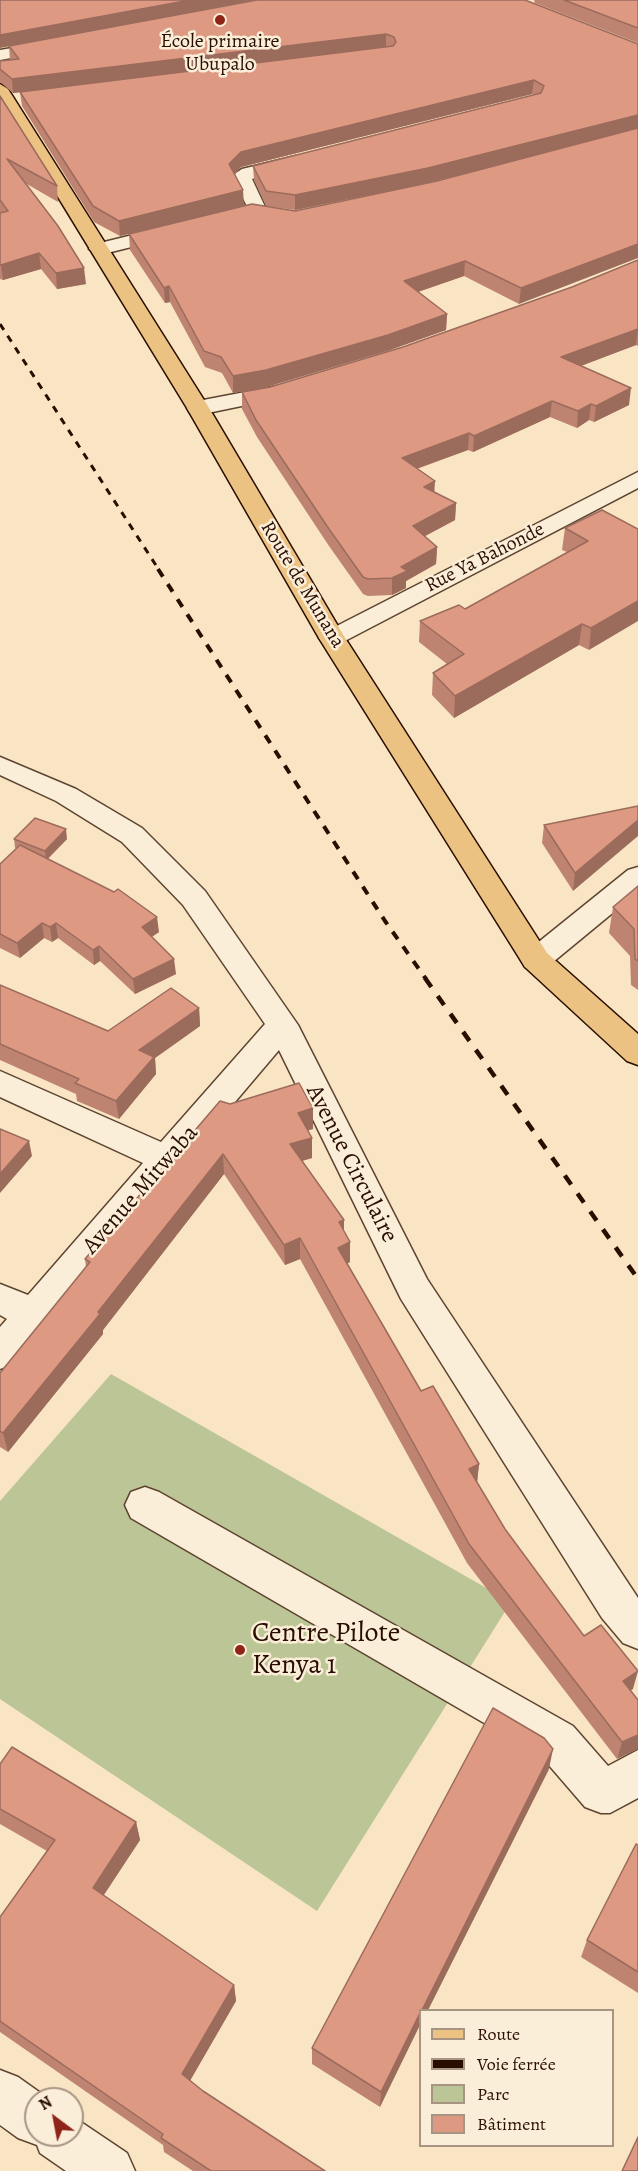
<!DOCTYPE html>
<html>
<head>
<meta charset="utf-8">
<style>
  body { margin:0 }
  #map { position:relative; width:638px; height:2171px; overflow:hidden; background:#f9e5c4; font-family:Alegreya,serif }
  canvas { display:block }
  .legend { position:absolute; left:419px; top:2009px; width:195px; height:138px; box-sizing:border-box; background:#fbeed9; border:2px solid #a79482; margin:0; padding:8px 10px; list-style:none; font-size:18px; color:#290e00 }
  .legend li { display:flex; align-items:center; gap:12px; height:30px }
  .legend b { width:30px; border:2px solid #a79482 }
  .north { position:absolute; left:24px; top:2087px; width:60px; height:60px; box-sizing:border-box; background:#fbeed9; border:2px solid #a79482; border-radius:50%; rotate:328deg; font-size:16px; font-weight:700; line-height:24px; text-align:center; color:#290e00 }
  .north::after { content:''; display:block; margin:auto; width:21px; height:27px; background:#8f2418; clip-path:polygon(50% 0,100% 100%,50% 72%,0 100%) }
</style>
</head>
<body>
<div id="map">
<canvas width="638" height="2171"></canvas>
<ul class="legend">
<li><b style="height:8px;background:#ecc282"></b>Route</li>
<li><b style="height:8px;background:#290e00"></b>Voie ferrée</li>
<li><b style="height:16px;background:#bcc595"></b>Parc</li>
<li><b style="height:16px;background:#de9983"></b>Bâtiment</li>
</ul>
<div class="north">N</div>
</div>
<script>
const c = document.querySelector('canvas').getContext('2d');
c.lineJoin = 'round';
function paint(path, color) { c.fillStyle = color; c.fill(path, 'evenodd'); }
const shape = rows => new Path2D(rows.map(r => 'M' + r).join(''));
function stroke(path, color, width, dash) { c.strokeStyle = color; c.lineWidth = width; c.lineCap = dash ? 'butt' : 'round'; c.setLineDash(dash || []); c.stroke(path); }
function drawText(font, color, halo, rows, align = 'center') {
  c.font = font + ' Alegreya,serif'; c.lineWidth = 5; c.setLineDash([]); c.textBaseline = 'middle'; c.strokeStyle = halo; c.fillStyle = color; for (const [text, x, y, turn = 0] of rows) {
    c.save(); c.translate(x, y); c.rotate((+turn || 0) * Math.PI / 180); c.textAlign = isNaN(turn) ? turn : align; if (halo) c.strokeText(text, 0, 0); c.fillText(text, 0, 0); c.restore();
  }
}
paint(shape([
  [111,1374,511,1602,317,1911,0,1699,0,1501]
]), '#bcc595');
const minor = shape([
  [53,41,59,43,61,46,59,49,0,60,0,50,53,41],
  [296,156,302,157,305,161,302,165,252,179,267,211,258,217,251,215,233,177,236,173,242,169,296,156],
  [173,225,182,231,180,235,99,255,89,249,92,245,173,225],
  [287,384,295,385,298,390,295,395,198,415,190,413,187,408,190,403,198,401,287,384],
  [638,472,638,488,341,643,332,646,323,643,319,638,323,633,638,472],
  [0,757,76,789,142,828,205,891,298,1025,427,1279,638,1598,638,1649,623,1643,602,1618,401,1299,279,1050,13,1364,0,1369,0,1327,7,1319,0,1315,0,1284,28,1295,143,1163,0,1097,0,1071,161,1142,265,1024,183,905,122,842,56,801,0,775,0,757],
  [638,867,638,892,547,967,536,971,525,967,521,960,525,953,628,870,638,867],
  [145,1487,159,1492,573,1726,608,1766,638,1750,638,1798,610,1813,601,1813,585,1807,541,1756,131,1518,125,1505,131,1492,145,1487],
  [0,2070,18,2077,49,2099,36,2099,36,2135,72,2135,72,2116,127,2153,135,2171,66,2171,40,2153,37,2145,18,2138,0,2125,0,2070]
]);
const major = shape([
  [0,84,8,89,209,408,345,638,547,953,638,1034,638,1065,627,1061,525,967,319,638,187,408,0,102,0,84]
]);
stroke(minor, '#5d4431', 3);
stroke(major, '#290e00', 3);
paint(minor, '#fbeed9');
paint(major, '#ecc282');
stroke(shape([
  [0,324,159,570]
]), '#290e00', 3, [7, 7]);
stroke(shape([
  [158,569,385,921,426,979]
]), '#290e00', 4, [9, 9]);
stroke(shape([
  [425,978,638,1279]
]), '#290e00', 4.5, [11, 11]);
paint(shape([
  [257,0,638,44,519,304,464,276,418,292,447,314,446,330,387,351,266,387,233,393,222,373,205,367,170,302,165,303,130,250,129,234,295,211,437,181,579,144,427,183,295,210,266,206,254,180,253,166,534,95,532,94,241,167,235,174,244,206,120,236,94,222,22,106,20,92,48,89,13,93,0,82,0,61,10,60,9,46],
  [534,0,638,0,638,43,535,3],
  [0,96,57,186,58,202,25,183,86,284,57,289,41,269,3,280,0,279],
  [638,260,638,346,636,345,580,366,629,405,594,422,589,420,577,428,550,417,473,452,468,450,417,469,434,492,456,503,455,520,425,536,437,547,436,564,406,581,406,588,392,595,368,596,363,594,329,546,257,437,242,409,242,392,270,387,403,347,572,287],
  [565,528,638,529,589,650,579,645,454,718,432,695,433,673,447,664,419,642,420,621,465,609,567,552,562,550],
  [638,806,573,891,542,843,544,825],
  [14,839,67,839,48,859,159,932,152,937,176,974,135,994,100,961,94,965,58,938,52,942,44,938,20,958,0,948,0,864,17,849,15,848],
  [638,886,638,990,631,985,630,956,609,933,613,907],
  [0,985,108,1031,199,1008,200,1026,155,1058,156,1074,119,1119,77,1101,76,1094,0,1060],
  [230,1104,313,1108,313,1129,308,1130,312,1138,312,1158,302,1161,350,1242,350,1262,347,1263,421,1391,479,1464,477,1482,505,1529,584,1636,633,1689,630,1690,638,1700,617,1759,467,1563,300,1259,285,1265,224,1174,103,1330,103,1334,8,1452,0,1447,0,1373,86,1267,85,1259],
  [0,1764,136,1822,140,1840,104,1895,234,1985,236,2001,190,2081,203,2091,325,2171,193,2171,164,2152,163,2145,0,2032,0,1917,47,1851,0,1824],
  [549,1769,428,2010,420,2010,380,2107,312,2064,312,2048],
  [638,1845,638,1993,581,1957,587,1940]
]), '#bf8471');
paint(shape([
  [190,0,256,0,0,48,0,35],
  [386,34,386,48,13,93,12,79],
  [534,80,532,94,241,167,230,179,229,164,241,152],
  [638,115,638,129,427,183,295,210,295,195],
  [243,190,244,206,120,236,119,221],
  [638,244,638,258,519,304,521,288],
  [39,253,41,269,3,280,1,265],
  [465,261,464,276,403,297,404,281],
  [84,268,86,284,57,289,56,273],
  [169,286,170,302,165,303,164,288],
  [447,314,446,330,387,351,266,387,233,393,233,376],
  [638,329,636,345,560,374,561,357],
  [631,388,629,405,594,422,596,406],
  [552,401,550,417,473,452,474,436],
  [591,404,589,420,577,428,578,411],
  [469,433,468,450,401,474,402,458],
  [435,481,434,498,424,487],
  [456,503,455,520,412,543,413,526],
  [437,547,436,564,406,581,406,588,392,595,392,578,401,567],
  [638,601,638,621,589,650,591,628],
  [582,624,579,645,454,718,455,696],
  [638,820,638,836,573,891,575,873],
  [66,829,67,839,46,860,45,851],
  [157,917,159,932,143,942,142,927],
  [42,923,44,938,20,958,17,943],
  [56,923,58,938,52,942,50,927],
  [99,946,100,961,94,965,93,950],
  [174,959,176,974,135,994,133,979],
  [199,1008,200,1026,155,1058,156,1074,119,1119,116,1101,139,1050],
  [313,1108,313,1129,298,1133,298,1113],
  [312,1138,312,1158,290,1164,290,1144],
  [29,1141,32,1156,0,1193,0,1174],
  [223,1154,224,1174,103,1330,103,1334,8,1452,3,1433],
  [344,1220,344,1240,339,1222],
  [300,1238,300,1259,285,1265,284,1245],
  [350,1242,350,1262,338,1268,338,1248],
  [479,1464,477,1483,469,1469],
  [638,1671,633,1689,618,1698,623,1681],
  [638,1735,638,1749,617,1759,622,1742],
  [553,1749,549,1769,428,2010,422,2010],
  [136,1822,140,1840,97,1905,93,1888],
  [234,1985,236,2001,185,2089,182,2074],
  [420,2013,420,2025,380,2107,381,2092]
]), '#9b6b5c');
const building = shape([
  [0,0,190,0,0,35,0,0],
  [257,0,525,0,638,44,638,115,428,168,295,195,266,191,253,166,541,93,544,86,534,80,241,152,229,164,243,190,119,221,93,206,20,92,393,46,396,42,394,37,386,34,12,79,0,69,0,61,19,59,9,46,257,0],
  [564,0,638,0,638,28,564,0],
  [0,96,57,186,7,159,58,226,84,268,56,273,39,253,1,265,0,264,0,213,8,211,0,200,0,96],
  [638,128,638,244,521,288,465,261,404,281,447,314,388,335,266,370,233,376,221,357,204,351,169,286,164,288,129,234,252,204,295,211,437,181,638,128],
  [638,260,638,329,561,357,631,388,596,406,591,404,578,411,552,401,474,436,469,433,402,458,435,481,424,487,456,503,413,526,437,547,401,567,407,571,392,578,368,579,363,577,329,529,256,420,242,392,270,387,403,347,572,287,638,260],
  [602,510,638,529,638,601,591,628,582,624,455,696,433,673,464,654,420,621,459,605,465,609,588,541,565,528,602,510],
  [638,806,638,820,575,873,544,825,638,806],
  [35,818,66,829,45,851,14,839,35,818],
  [20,845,114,892,118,889,157,917,142,927,174,959,133,979,99,946,93,950,56,923,50,927,42,923,17,943,0,934,0,864,20,845],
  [638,886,638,961,635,959,634,929,613,907,638,886],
  [0,985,108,1031,171,988,199,1008,139,1050,154,1057,116,1101,75,1083,79,1079,0,1044,0,985],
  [299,1083,313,1108,298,1113,312,1138,290,1144,344,1220,339,1222,350,1242,338,1248,421,1391,433,1386,479,1464,469,1469,505,1529,584,1636,601,1625,638,1671,623,1681,638,1700,638,1735,622,1742,469,1544,300,1238,284,1245,223,1154,98,1312,100,1314,3,1433,0,1431,0,1373,90,1262,85,1259,220,1101,230,1104,299,1083],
  [0,1129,29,1141,0,1174,0,1129],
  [493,1708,544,1738,553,1749,422,2010,420,2010,420,2013,381,2092,312,2048,493,1708],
  [12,1747,136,1822,93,1888,234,1985,182,2074,203,2091,325,2171,211,2171,161,2138,163,2134,0,2021,0,1917,55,1840,0,1809,0,1764,12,1747],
  [636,1844,638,1845,638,1972,587,1940,636,1844],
  [638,2137,638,2171,622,2171,638,2137]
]);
paint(building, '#de9983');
stroke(building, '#9b6b5c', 1.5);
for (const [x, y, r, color] of [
  [220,20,6,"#8f2418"],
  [240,1650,6,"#8f2418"]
]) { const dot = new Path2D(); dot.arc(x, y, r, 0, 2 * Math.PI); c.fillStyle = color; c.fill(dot); stroke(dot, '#fbeed9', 2); }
drawText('20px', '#290e00', '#fbeed9', [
  ["École primaire",220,42],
  ["Ubupalo",220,65]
]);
drawText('20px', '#290e00', '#fbeed9', [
  ["Rue Ya Bahonde",485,558,-27],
  ["Route de Munana",302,585,59]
]);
drawText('24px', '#290e00', '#fbeed9', [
  ["Avenue Circulaire",351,1164,63],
  ["Avenue Mitwaba",141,1190,-49]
]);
drawText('28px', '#290e00', '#fbeed9', [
  ["Centre Pilote",252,1634],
  ["Kenya 1",252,1666]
], 'left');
</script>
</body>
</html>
